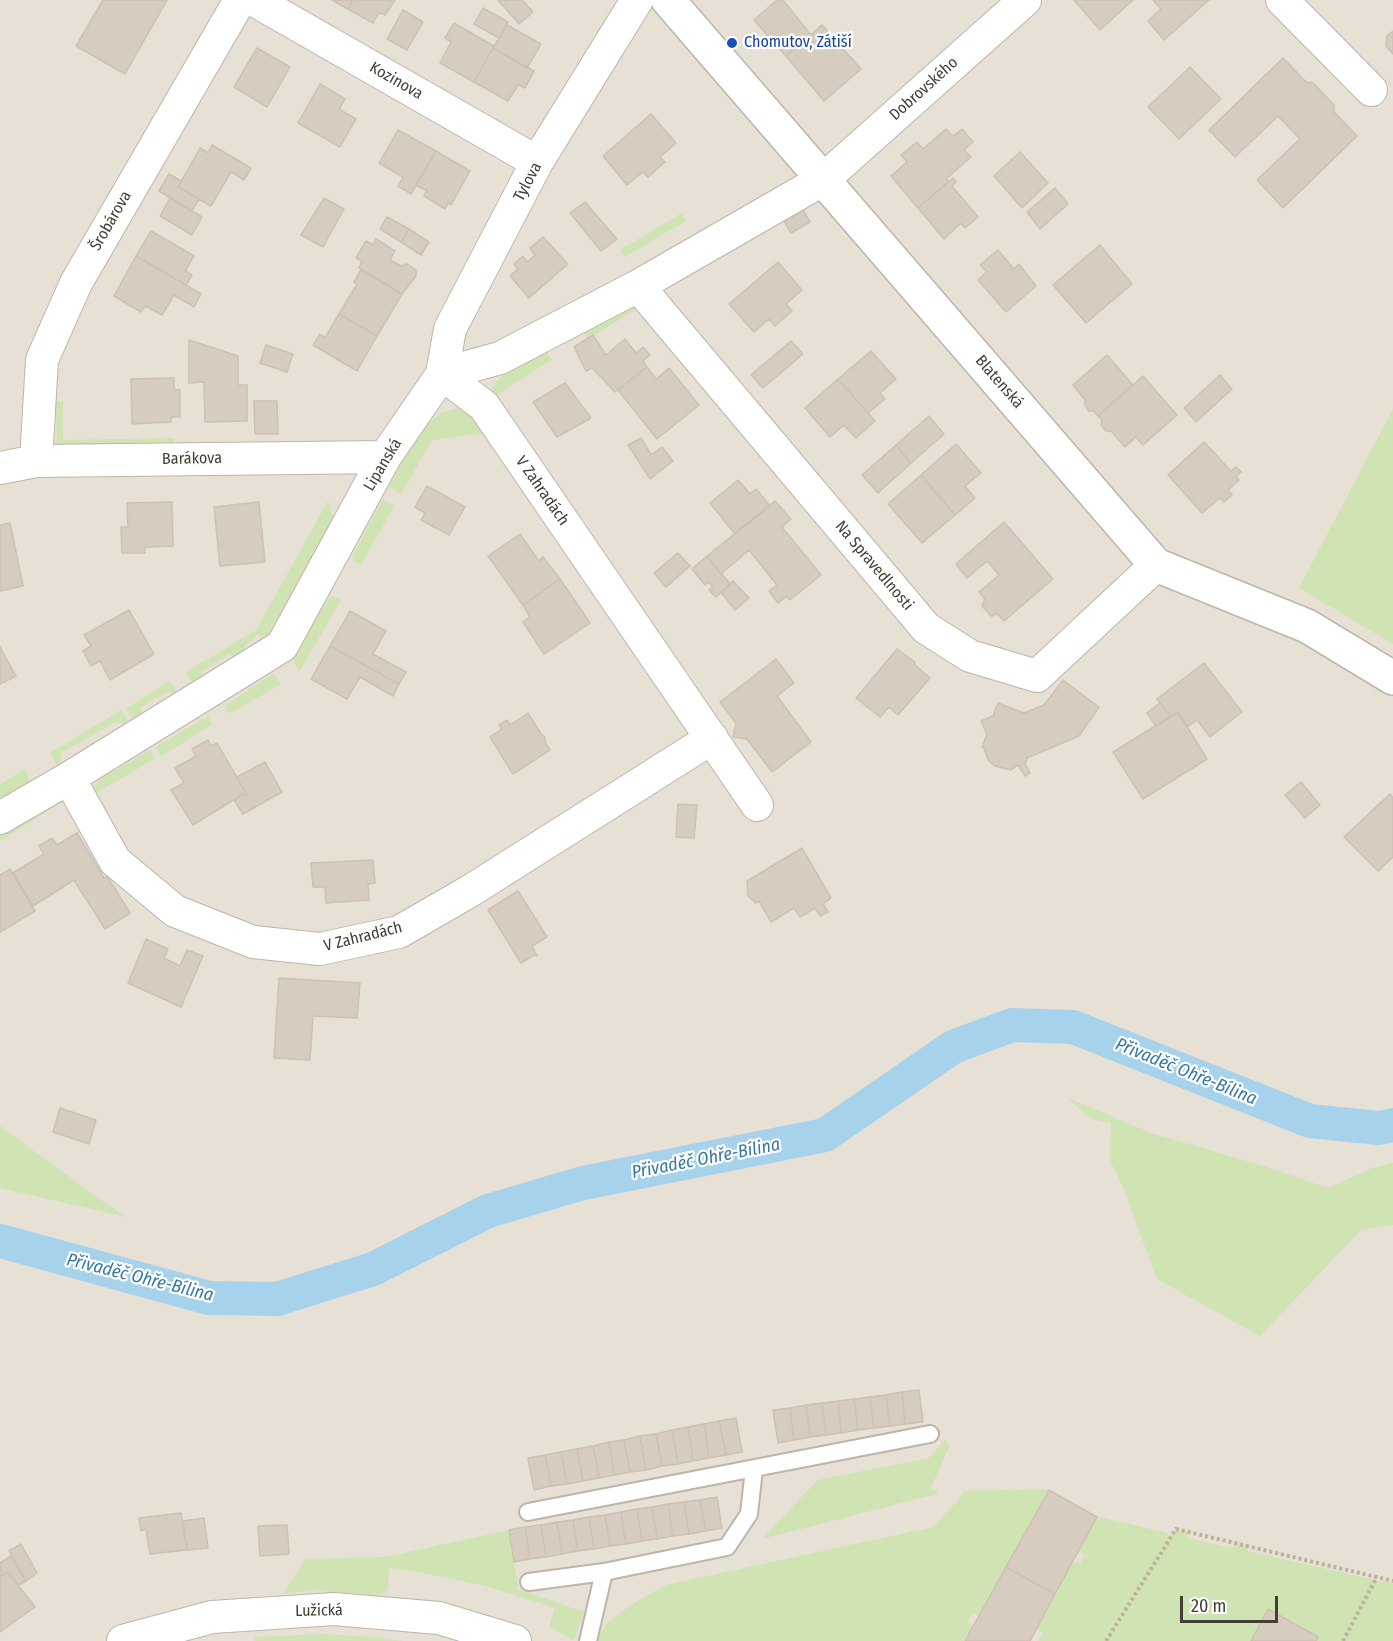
<!DOCTYPE html>
<html>
<head>
<meta charset="utf-8">
<style>
  body { margin:0 }
  #map { position:relative; width:1393px; height:1641px; overflow:hidden; background:#f2eee7; font-family:"Fira Sans Condensed",sans-serif }
  canvas { display:block }
  .scale { position:absolute; left:1180px; top:1596px; width:98px; height:27px; box-sizing:border-box; border:3px solid #453e36; border-top:0; padding-left:8px; font-size:18px; line-height:21px; white-space:nowrap; color:#453e36; -webkit-text-stroke:4px #fff; paint-order:stroke }
</style>
</head>
<body>
<div id="map">
<canvas width="1393" height="1641"></canvas>
<div class="scale">20 m</div>
</div>
<script>
const c = document.querySelector('canvas').getContext('2d');
c.lineJoin = 'round';
function paint(path, color) { c.fillStyle = color; c.fill(path, 'evenodd'); }
const shape = rows => new Path2D(rows.map(r => 'M' + r).join(''));
function stroke(path, color, width, dash) { c.strokeStyle = color; c.lineWidth = width; c.lineCap = dash ? 'butt' : 'round'; c.setLineDash(dash || []); c.stroke(path); }
function drawText(font, color, halo, rows, align = 'center') {
  c.font = font + ' "Fira Sans Condensed",sans-serif'; c.lineWidth = 4.5; c.setLineDash([]); c.textBaseline = 'middle'; c.strokeStyle = halo; c.fillStyle = color; for (const [text, x, y, turn = 0] of rows) {
    c.save(); c.translate(x, y); c.rotate((+turn || 0) * Math.PI / 180); c.textAlign = isNaN(turn) ? turn : align; if (halo) c.strokeText(text, 0, 0); c.fillText(text, 0, 0); c.restore();
  }
}
paint(shape([
  [0,0,1393,0,1393,1641,0,1641]
]), '#e6e0d5');
paint(shape([
  [682,213,686,221,625,257,620,250],
  [630,301,643,305,588,339,582,329],
  [545,351,552,360,491,398,495,383,502,376],
  [56,401,63,402,63,440,174,438,174,446,57,446],
  [460,407,475,413,484,433,432,440,401,494,389,487,414,440,428,424,441,413],
  [1393,409,1393,644,1299,588],
  [383,499,394,506,361,565,353,560,354,553],
  [328,501,333,517,331,527,295,597,270,633,263,640,258,634,244,647,249,653,239,659,229,654,201,672,201,685,196,688,186,672,256,630],
  [331,596,341,600,299,672,291,655],
  [273,673,281,684,229,714,225,706],
  [170,681,179,696,169,691,141,707,140,720,136,723,126,708],
  [121,710,131,726,127,727,117,721,61,753,60,766,55,762,50,753],
  [208,716,212,725,161,756,156,747],
  [150,750,154,759,93,795,93,788,98,781],
  [24,769,31,782,0,799,0,784],
  [60,800,64,801,0,841,0,821],
  [1068,1098,1151,1133,1267,1167,1328,1188,1372,1168,1393,1163,1393,1225,1361,1230,1260,1336,1157,1279,1123,1187,1110,1160,1111,1123,1091,1119],
  [0,1126,105,1203,127,1217,0,1188],
  [946,1439,949,1447,930,1490,938,1490,936,1494,762,1539,818,1480,929,1458],
  [1048,1489,979,1616,973,1613,967,1622,973,1626,965,1641,597,1641,598,1637,610,1620,639,1600,666,1585,933,1527,957,1501,964,1491],
  [1097,1516,1174,1535,1176,1529,1188,1532,1187,1538,1233,1548,1235,1543,1247,1545,1247,1551,1393,1584,1393,1641,1038,1641,1043,1632,1036,1629,1073,1561,1080,1564,1085,1555,1078,1551],
  [509,1530,518,1589,584,1612,574,1640,549,1627,555,1608,486,1586,413,1571,389,1568,388,1590,376,1596,317,1590,284,1593,305,1559,386,1557],
  [324,1634,373,1637,403,1641,254,1641,255,1637]
]), '#cfe4b2');
stroke(shape([
  [0,1241,209,1298,277,1299,373,1269,488,1211,583,1183,825,1135,953,1047,1012,1025,1073,1027,1310,1121,1379,1128,1393,1125]
]), '#a7d2eb', 34);
const building = shape([
  [103,0,167,0,125,74,76,46,103,0],
  [332,0,353,0,348,9,332,0],
  [353,0,395,0,385,15,379,12,373,23,348,9,353,0],
  [498,0,522,0,533,12,519,24,498,0],
  [777,0,783,0,811,35,786,56,754,20,777,0],
  [1074,0,1133,0,1100,30,1074,0],
  [1153,0,1209,0,1164,40,1148,21,1161,9,1153,0],
  [483,8,508,22,499,38,474,24,483,8],
  [403,10,423,22,407,50,387,39,403,10],
  [454,23,494,46,474,82,440,63,451,42,445,38,454,23],
  [507,25,541,44,527,68,493,48,507,25],
  [822,25,861,69,824,101,786,56,822,25],
  [1393,31,1393,54,1386,46,1387,36,1393,31],
  [257,48,290,67,267,107,234,87,257,48],
  [493,48,534,71,525,88,518,85,508,101,474,82,493,48],
  [1283,58,1306,82,1313,83,1334,105,1334,112,1357,136,1283,208,1257,180,1300,139,1278,116,1235,157,1209,130,1283,58],
  [1190,67,1221,99,1179,139,1148,107,1190,67],
  [320,84,345,99,339,109,356,119,340,147,298,123,320,84],
  [651,114,676,143,660,157,665,162,648,177,643,172,627,185,603,156,651,114],
  [946,129,953,136,962,129,973,142,964,150,971,157,946,179,949,181,918,208,891,176,907,162,901,155,917,142,923,149,946,129],
  [398,130,436,151,411,194,398,186,403,177,379,163,398,130],
  [212,145,251,168,244,180,231,172,211,206,178,187,200,148,208,153,212,145],
  [436,151,470,171,451,205,448,203,445,209,424,196,427,191,416,185,436,151],
  [1020,152,1048,183,1022,208,994,176,1020,152],
  [169,174,181,181,178,187,199,199,192,211,159,191,169,174],
  [953,178,956,182,952,186,978,217,965,228,961,223,944,239,918,208,953,178],
  [1055,188,1068,204,1040,229,1027,212,1055,188],
  [170,198,202,217,192,235,160,216,170,198],
  [324,198,344,209,323,247,301,235,324,198],
  [585,202,617,239,601,251,570,213,585,202],
  [803,210,810,222,791,233,784,221,803,210],
  [387,217,409,229,401,242,380,229,387,217],
  [409,229,429,242,421,255,401,242,409,229],
  [151,231,194,256,185,271,192,275,186,285,136,256,151,231],
  [543,237,568,264,529,298,510,276,518,269,514,264,523,256,527,262,535,255,530,248,543,237],
  [376,239,395,251,390,260,401,266,407,264,416,270,416,276,402,294,359,268,362,261,356,258,366,241,373,245,376,239],
  [1100,245,1132,284,1086,323,1053,285,1100,245],
  [998,250,1014,269,1019,264,1036,286,1006,312,978,280,987,272,980,265,998,250],
  [136,256,201,294,194,307,174,295,162,315,145,306,141,312,114,296,136,256],
  [778,262,802,290,786,304,792,311,775,326,769,319,754,332,729,304,778,262],
  [361,270,402,294,377,336,339,314,357,284,354,282,361,270],
  [339,314,377,336,357,371,313,345,320,334,325,338,339,314],
  [593,335,606,355,625,339,636,353,643,347,650,355,643,361,647,367,615,392,592,368,586,371,574,347,593,335],
  [189,340,238,356,238,385,247,385,247,421,205,422,204,382,189,383,189,340],
  [791,341,803,354,763,388,751,375,791,341],
  [266,345,293,354,287,372,260,363,266,345],
  [871,351,896,379,880,393,885,399,868,413,838,379,871,351],
  [1107,355,1133,385,1098,416,1094,411,1089,411,1085,405,1085,400,1073,385,1107,355],
  [647,367,656,379,669,368,699,405,657,439,618,390,647,367],
  [1220,375,1232,389,1196,422,1184,408,1220,375],
  [1143,376,1177,415,1143,445,1136,437,1125,447,1111,431,1106,431,1101,425,1102,420,1098,416,1143,376],
  [174,378,174,390,180,390,180,417,171,417,171,422,132,424,131,379,174,378],
  [838,379,875,421,856,438,844,425,830,437,805,408,838,379],
  [565,383,591,418,557,437,533,402,565,383],
  [254,401,277,401,278,434,255,434,254,401],
  [929,416,944,434,911,463,896,445,929,416],
  [641,438,651,455,662,447,673,461,650,479,628,445,641,438],
  [1204,442,1231,471,1236,467,1241,472,1236,476,1239,480,1228,490,1232,495,1224,502,1220,498,1202,513,1168,475,1204,442],
  [956,444,981,473,965,486,975,498,955,515,921,475,956,444],
  [896,445,911,463,878,493,862,475,896,445],
  [921,475,955,515,922,543,888,504,921,475],
  [738,480,750,494,756,489,770,506,735,534,710,503,738,480],
  [427,486,465,507,449,535,421,520,425,513,415,507,427,486],
  [775,501,791,519,782,527,821,575,790,600,787,596,778,603,769,591,777,585,749,550,721,574,707,556,775,501],
  [172,502,173,546,145,547,145,553,122,553,121,527,128,527,127,503,172,502],
  [259,502,265,562,220,566,214,507,259,502],
  [1004,522,1053,579,1004,621,998,614,991,616,982,606,985,599,979,592,999,575,987,561,967,578,956,564,1004,522],
  [10,523,23,586,0,591,0,525,10,523],
  [520,534,539,561,543,557,560,579,523,605,488,556,520,534],
  [678,553,690,566,666,587,654,573,678,553],
  [707,556,730,584,716,597,709,590,713,587,708,582,705,585,692,569,707,556],
  [560,579,590,623,544,654,523,622,530,617,523,605,560,579],
  [733,581,749,598,735,610,721,592,733,581],
  [129,610,154,654,110,680,100,661,91,666,83,651,91,646,84,635,129,610],
  [350,611,386,631,373,654,406,672,399,684,330,646,350,611],
  [330,646,399,684,393,696,360,677,347,699,311,679,330,646],
  [0,647,16,676,0,684,0,647],
  [897,649,915,662,914,664,930,678,898,715,889,707,880,717,856,698,897,649],
  [776,659,794,683,777,696,811,742,772,772,747,739,733,737,736,723,720,702,776,659],
  [1204,663,1242,712,1210,737,1197,720,1187,727,1178,712,1171,717,1157,699,1204,663],
  [1063,680,1099,707,1079,736,1027,758,1025,764,1030,773,1025,776,1018,765,1011,770,995,766,988,760,984,748,982,747,987,734,981,721,993,716,998,703,1024,713,1044,705,1063,680],
  [1160,703,1171,717,1156,726,1147,713,1160,703],
  [1178,712,1207,759,1143,799,1113,752,1178,712],
  [528,713,541,734,545,737,545,742,550,750,513,774,490,737,502,729,499,725,507,720,510,725,528,713],
  [208,740,211,746,217,743,247,795,245,796,243,794,193,825,171,790,184,783,175,768,196,756,192,749,208,740],
  [265,762,282,792,243,814,234,800,243,794,245,796,247,795,237,777,265,762],
  [1301,782,1320,805,1305,818,1285,795,1301,782],
  [1390,794,1393,798,1393,857,1378,871,1344,837,1390,794],
  [678,804,697,805,694,838,676,837,678,804],
  [77,833,104,878,107,876,130,913,105,929,74,880,33,906,13,873,44,854,39,846,52,838,57,845,77,833],
  [802,848,831,898,823,904,828,912,820,916,815,908,800,917,794,908,771,922,759,901,756,903,748,896,747,881,802,848],
  [373,860,375,883,368,884,369,900,326,903,325,887,313,887,311,863,373,860],
  [10,869,35,911,0,932,0,875,10,869],
  [518,891,547,937,532,946,537,956,534,955,521,963,488,910,518,891],
  [146,939,168,949,164,958,180,966,187,950,203,956,181,1007,128,983,146,939],
  [279,978,360,983,357,1018,313,1016,310,1060,274,1058,279,978],
  [60,1108,96,1120,89,1144,53,1132,60,1108],
  [919,1390,923,1422,905,1424,902,1392,919,1390],
  [902,1392,905,1424,890,1426,886,1395,902,1392],
  [886,1395,890,1426,874,1428,870,1397,886,1395],
  [870,1397,874,1428,858,1430,854,1399,870,1397],
  [854,1399,858,1430,841,1433,838,1401,854,1399],
  [838,1401,841,1433,826,1435,822,1403,838,1401],
  [822,1403,826,1435,810,1437,806,1405,822,1403],
  [806,1405,810,1437,794,1440,790,1408,806,1405],
  [790,1408,794,1440,778,1443,773,1410,790,1408],
  [736,1418,742,1452,726,1455,719,1421,736,1418],
  [719,1421,726,1455,709,1458,704,1424,719,1421],
  [704,1424,709,1458,693,1461,688,1427,704,1424],
  [688,1427,693,1461,678,1464,672,1430,688,1427],
  [672,1430,678,1464,662,1466,656,1434,672,1430],
  [656,1434,662,1466,646,1470,640,1436,656,1434],
  [640,1436,646,1470,630,1472,624,1440,640,1436],
  [624,1440,630,1472,614,1475,609,1442,624,1440],
  [609,1442,614,1475,599,1478,593,1446,609,1442],
  [593,1446,599,1478,583,1481,577,1449,593,1446],
  [577,1449,583,1481,567,1484,561,1452,577,1449],
  [561,1452,567,1484,551,1486,545,1455,561,1452],
  [545,1455,551,1486,534,1490,528,1458,545,1455],
  [1049,1490,1097,1517,1055,1594,1006,1567,1049,1490],
  [717,1497,722,1528,706,1531,700,1500,717,1497],
  [700,1500,706,1531,689,1534,684,1502,700,1500],
  [684,1502,689,1534,673,1536,668,1504,684,1502],
  [668,1504,673,1536,657,1539,652,1507,668,1504],
  [652,1507,657,1539,642,1541,637,1509,652,1507],
  [637,1509,642,1541,626,1544,621,1512,637,1509],
  [621,1512,626,1544,610,1546,605,1515,621,1512],
  [181,1513,187,1550,150,1554,146,1529,141,1531,139,1518,181,1513],
  [605,1515,610,1546,594,1549,589,1517,605,1515],
  [589,1517,594,1549,578,1551,573,1520,589,1517],
  [204,1518,208,1548,187,1550,183,1521,204,1518],
  [573,1520,578,1551,562,1554,557,1522,573,1520],
  [557,1522,562,1554,546,1557,541,1525,557,1522],
  [287,1525,289,1554,260,1556,258,1526,287,1525],
  [541,1525,546,1557,530,1559,525,1527,541,1525],
  [525,1527,530,1559,514,1562,509,1530,525,1527],
  [21,1544,37,1573,26,1581,9,1551,21,1544],
  [11,1556,26,1581,18,1585,8,1572,0,1577,0,1563,11,1556],
  [1006,1567,1055,1594,1030,1641,965,1641,1006,1567],
  [8,1572,35,1607,0,1632,0,1577,8,1572],
  [1268,1609,1318,1637,1316,1641,1251,1641,1268,1609]
]);
paint(building, '#d6ccc0');
stroke(building, '#cdc1b1', 1.5);
const service = shape([
  [528,1512,930,1434],
  [529,1582,604,1572,727,1547,749,1514,754,1469],
  [588,1641,604,1572]
]);
const minor = shape([
  [254,0,537,162],
  [1282,0,1371,90],
  [638,286,926,628,970,656,1037,676,1156,565],
  [442,374,484,406,757,805],
  [442,374,450,329,537,162,637,0],
  [36,461,42,360,76,283,240,0],
  [0,468,36,461,385,457],
  [69,778,115,861,175,911,253,942,320,949,399,932,470,891,712,738],
  [0,818,69,778,282,646,385,457,442,374,500,358,638,286,824,179,1025,0],
  [123,1641,212,1617,334,1609,439,1618,515,1641]
]);
const tertiary = shape([
  [668,0,1156,565,1307,626,1393,678]
]);
stroke(service, '#bdb5aa', 20);
stroke(minor, '#bdb5aa', 34);
stroke(tertiary, '#bdb5aa', 36);
stroke(shape([
  [1106,1641,1176,1529,1393,1581],
  [1343,1641,1377,1577]
]), '#beb19c', 4, [3, 3]);
stroke(service, '#fff', 16);
stroke(minor, '#fff', 32);
stroke(tertiary, '#fff', 33);
for (const [x, y, r, color] of [
  [732,43,6,"#1a4fb4"]
]) { const dot = new Path2D(); dot.arc(x, y, r, 0, 2 * Math.PI); c.fillStyle = color; c.fill(dot); stroke(dot, '#fff', 2); }
drawText('16px', '#164399', '#fff', [
  ["Chomutov, Zátiší",744,43]
], 'left');
drawText('16px', '#453e36', '#fff', [
  ["Kozinova",396,81,30],
  ["Dobrovského",924,89,-42],
  ["Tylova",528,182,-62],
  ["Šrobárova",111,221,-60],
  ["Blatenská",999,382,49],
  ["Barákova",192,459,-1],
  ["Lipanská",383,465,-59],
  ["V Zahradách",542,491,55],
  ["Na Spravedlnosti",874,566,50],
  ["V Zahradách",363,937,-14],
  ["Lužická",319,1611,-1]
]);
drawText('italic 18px', '#3578a1', '#fff', [
  ["Přivaděč Ohře-Bílina",1186,1072,22],
  ["Přivaděč Ohře-Bílina",706,1159,-11],
  ["Přivaděč Ohře-Bílina",140,1278,14]
]);
</script>
</body>
</html>
